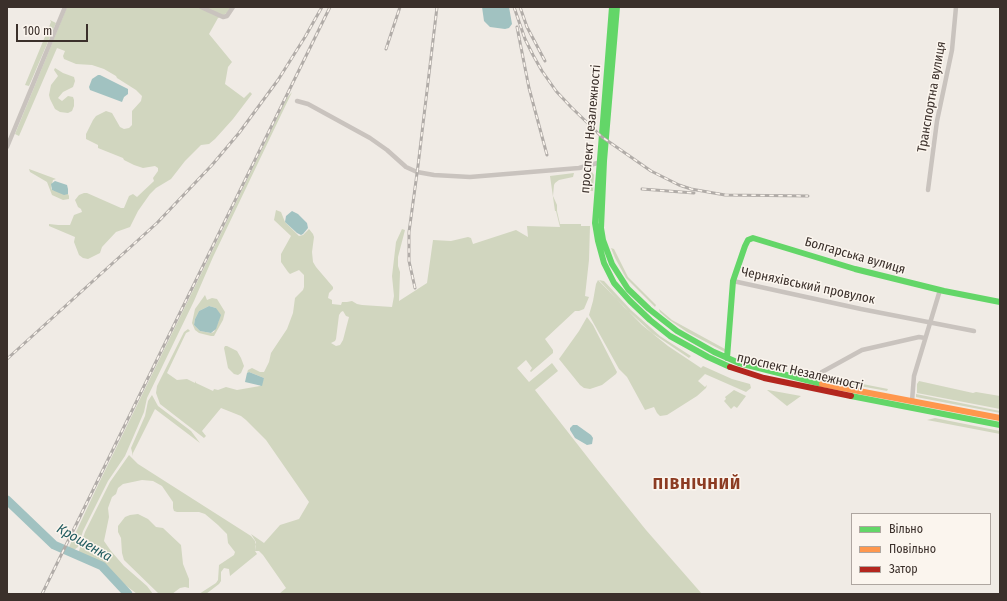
<!DOCTYPE html>
<html>
<head>
<meta charset="utf-8">
<style>
  body { margin:0 }
  #map { position:relative; width:1007px; height:601px; overflow:hidden; background:#f0ebe5; font-family:"Fira Sans Condensed",sans-serif }
  canvas { display:block }
  .frame { position:absolute; inset:0; border:8px solid #3b302b; pointer-events:none }
  .legend { position:absolute; left:851px; top:513px; width:140px; height:72px; box-sizing:border-box; background:#fbf5ee; border:1px solid #aea6a0; margin:0; padding:5px 7px; list-style:none; font-size:12px; color:#3b302b }
  .legend li { display:flex; align-items:center; gap:8px; height:20px }
  .legend b { width:20px; border:1px solid #aea6a0 }
  .scale { position:absolute; left:16px; top:24px; width:72px; height:18px; box-sizing:border-box; border:2px solid #3b302b; border-top:0; padding-left:5px; font-size:12px; line-height:14px; white-space:nowrap; color:#3b302b; -webkit-text-stroke:3px #fbf5ee; paint-order:stroke }
</style>
</head>
<body>
<div id="map">
<canvas width="1007" height="601"></canvas>
<div class="frame"></div>
<ul class="legend">
<li><b style="height:5px;background:#63d668"></b>Вільно</li>
<li><b style="height:5px;background:#ff974d"></b>Повільно</li>
<li><b style="height:5px;background:#b3261e"></b>Затор</li>
</ul>
<div class="scale">100 m</div>
</div>
<script>
const c = document.querySelector('canvas').getContext('2d');
c.lineJoin = 'round';
function paint(path, color) { c.fillStyle = color; c.fill(path, 'evenodd'); }
const shape = rows => new Path2D(rows.map(r => 'M' + r).join(''));
function stroke(path, color, width, dash) { c.strokeStyle = color; c.lineWidth = width; c.lineCap = dash ? 'butt' : 'round'; c.setLineDash(dash || []); c.stroke(path); }
function drawText(font, color, halo, rows, align = 'center') {
  c.font = font + ' "Fira Sans Condensed",sans-serif'; c.lineWidth = 3; c.setLineDash([]); c.textBaseline = 'middle'; c.strokeStyle = halo; c.fillStyle = color; for (const [text, x, y, turn = 0] of rows) {
    c.save(); c.translate(x, y); c.rotate((+turn || 0) * Math.PI / 180); c.textAlign = isNaN(turn) ? turn : align; if (halo) c.strokeText(text, 0, 0); c.fillText(text, 0, 0); c.restore();
  }
}
paint(shape([
  [67,7,231,7,227,13,218,18,209,34,232,62,228,67,225,84,244,98,250,92,252,94,233,119,215,139,209,144,201,145,185,161,171,179,156,188,150,194,138,211,130,227,116,232,102,247,100,253,88,259,83,258,79,255,74,242,75,237,49,226,49,224,58,225,70,225,74,215,82,212,81,209,78,207,75,200,79,195,84,193,87,193,121,208,124,208,129,196,133,194,137,197,154,181,153,178,158,171,158,168,155,166,143,168,134,165,124,160,123,158,98,148,98,145,86,139,86,134,93,120,96,116,106,111,112,113,120,127,124,129,129,128,132,125,132,111,141,101,142,96,136,90,117,78,116,76,104,69,92,65,76,64,64,59,63,56,65,51,57,48,19,136,15,134],
  [50,20,56,23,29,86,25,85,51,22],
  [55,68,63,73,74,77,75,81,73,87,63,92,58,98,62,101,68,96,73,97,74,100,74,106,72,111,68,113,60,112,55,109,50,99,49,95,51,85,58,76,54,70],
  [292,92,213,257,194,301,147,398,144,412,125,456,108,481,83,531,78,547,71,552,69,550,69,547,98,485,287,98],
  [29,169,56,179,53,180,51,188,52,190,68,194,69,196,69,199,63,200,52,195,47,182,30,172],
  [592,172,594,175,593,191,582,191,582,184,584,177,586,177,589,173],
  [574,173,573,177,559,180,555,183,554,185,553,196,557,205,557,211,560,224,581,224,581,226,590,226,589,260,585,296,589,297,584,309,579,311,575,311,545,339,553,350,553,353,531,372,530,371,532,368,526,360,517,368,529,382,552,363,558,371,535,390,596,468,646,530,702,594,279,594,286,588,263,555,259,551,255,551,256,542,251,534,264,543,280,525,299,519,309,502,266,440,246,420,241,416,221,408,202,431,206,436,204,438,160,404,156,393,157,386,184,332,188,329,190,331,186,333,167,373,177,380,187,379,195,383,196,381,196,383,213,391,214,389,218,390,226,387,237,390,260,386,264,378,249,372,247,373,248,370,252,368,260,372,264,372,269,362,271,353,287,329,293,313,295,298,303,290,304,287,304,275,299,270,290,274,288,272,281,262,281,254,291,236,274,220,276,210,281,212,285,222,299,236,303,235,309,229,313,234,314,237,312,252,313,262,316,267,333,287,333,289,329,293,328,298,332,300,332,304,341,305,342,302,347,302,352,301,357,304,362,305,392,307,394,296,392,276,396,242,402,229,405,230,398,257,398,266,400,272,399,301,427,283,433,240,451,241,468,237,471,238,473,244,516,230,528,237,527,226,560,227,556,211,555,211,550,176],
  [343,311,346,316,349,317,343,340,340,345,336,346,331,343,335,341,336,339,339,315,341,312],
  [611,248,614,249,628,277,656,305,655,307,626,278,615,258],
  [598,280,642,325,668,346,701,368,703,366,732,379,750,384,751,388,746,392,705,374,698,381,705,387,707,385,706,388,697,396,667,415,660,416,657,413,654,407,645,410,627,377,619,369,589,315,593,301,596,284],
  [599,280,604,281,631,310,660,336,691,356,689,358,652,333,624,307],
  [205,295,207,300,212,298,217,299,225,312,223,320,214,336,211,336,199,333,195,330,192,323,195,309],
  [209,306,216,308,219,320,214,332,211,333,200,331,194,325,195,319,199,311],
  [659,309,672,320,725,349,725,352,687,332,668,319,660,312],
  [587,317,593,325,617,372,616,374,602,385,590,389,584,388,580,385,559,359,579,331],
  [225,346,227,346,237,351,241,358,244,366,241,373,238,375,234,374,228,368,224,348],
  [822,376,888,389,887,391,821,379],
  [919,381,973,393,976,392,1000,396,1000,409,917,393,917,384],
  [734,390,746,396,737,408,734,406,731,409,724,401,726,399,725,397],
  [767,390,768,390,801,396,787,406],
  [916,394,1000,411,1000,413,916,397],
  [152,395,158,406,191,431,200,443,155,409,133,453,133,456,131,448,145,416,148,401],
  [935,418,1000,431,1000,434,927,420],
  [129,455,138,464,251,536,255,541,256,546,255,551,257,554,230,576,229,569,224,568,221,572,221,581,219,584,206,594,199,594,216,583,218,580,219,565,234,555,235,552,228,543,227,534,218,525,205,514,199,512,177,512,174,511,173,508,173,502,162,486,153,481,142,480,123,484,118,488,116,494,112,497,108,508,109,517,104,541,111,551,124,566,147,586,153,594,137,594,99,565,83,559,78,554,85,532,110,482],
  [138,514,148,519,156,527,163,528,181,545,183,564,189,579,189,588,185,587,180,588,172,594,159,594,124,560,122,553,121,538,118,532,118,526,125,517,130,515]
]), '#d1d6bf');
paint(shape([
  [482,7,509,7,512,24,509,28,505,29,490,27,484,21],
  [98,75,100,75,128,89,128,94,124,97,122,102,90,90,89,87,92,79],
  [55,181,67,185,68,189,68,194,64,195,52,190,51,184],
  [292,211,298,214,307,223,308,228,303,234,301,235,297,233,285,222,286,216],
  [209,306,216,308,221,315,216,329,211,333,200,331,194,325,195,319,199,311],
  [249,372,264,378,262,386,245,382,247,373],
  [573,425,577,425,591,435,593,438,592,444,587,445,575,438,570,430,570,428]
]), '#a1c2c1');
stroke(shape([
  [7,500,54,545,102,566,128,594]
]), '#a1c2c1', 9);
stroke(shape([
  [201,7,223,17,227,16,233,7],
  [297,101,308,104,370,138,387,150,406,167,417,172,434,175,470,177,579,168,601,162],
  [7,147,65,7],
  [928,190,937,121,952,50,956,7],
  [733,281,861,309,974,331],
  [818,383,820,375,822,372,862,350,919,337,925,338],
  [912,401,914,376,940,290]
]), '#c9c3be', 4.5);
stroke(shape([
  [612,7,595,223,598,241,604,263,614,283,630,301,650,320,670,336,708,357,730,367],
  [617,7,604,161,601,228,603,240,612,264,628,289,649,309,677,331,714,352,739,363,822,384],
  [727,358,733,281,745,246,748,240,753,238,855,269,944,291,1000,302],
  [851,396,1000,425]
]), '#63d668', 6);
stroke(shape([
  [822,384,1000,418]
]), '#ff974d', 6);
stroke(shape([
  [730,367,764,378,851,396]
]), '#b3261e', 6);
const rail = shape([
  [514,7,525,39,533,55,542,71,556,91,571,107,602,137,651,171,679,185,691,189,725,195,808,196],
  [520,7,527,27,545,61],
  [517,27,529,88,547,155],
  [386,49,400,7],
  [642,189,694,193],
  [415,288,409,261,409,232,418,166,437,7],
  [7,359,157,223,212,165,239,133,278,80,305,37,322,7],
  [42,594,330,7]
]);
stroke(rail, '#b1aca8', 3);
stroke(rail, '#fbf5ee', 1.5, [4.5]);
drawText('13px', '#3b302b', '#fbf5ee', [
  ["Транспортна вулиця",932,97,-80],
  ["проспект Незалежності",591,129,-85],
  ["Болгарська вулиця",855,256,16],
  ["Черняхівський провулок",808,286,12],
  ["проспект Незалежності",800,372,13]
]);
drawText('italic 14px', '#1f5a5e', '#fbf5ee', [
  ["Крошенка",84,543,30]
]);
c.letterSpacing = '1px';
drawText('bold 17px', '#8c3b22', '#fbf5ee', [
  ["ПІВНІЧНИЙ",697,484]
]);
c.letterSpacing = '0px';
</script>
</body>
</html>
